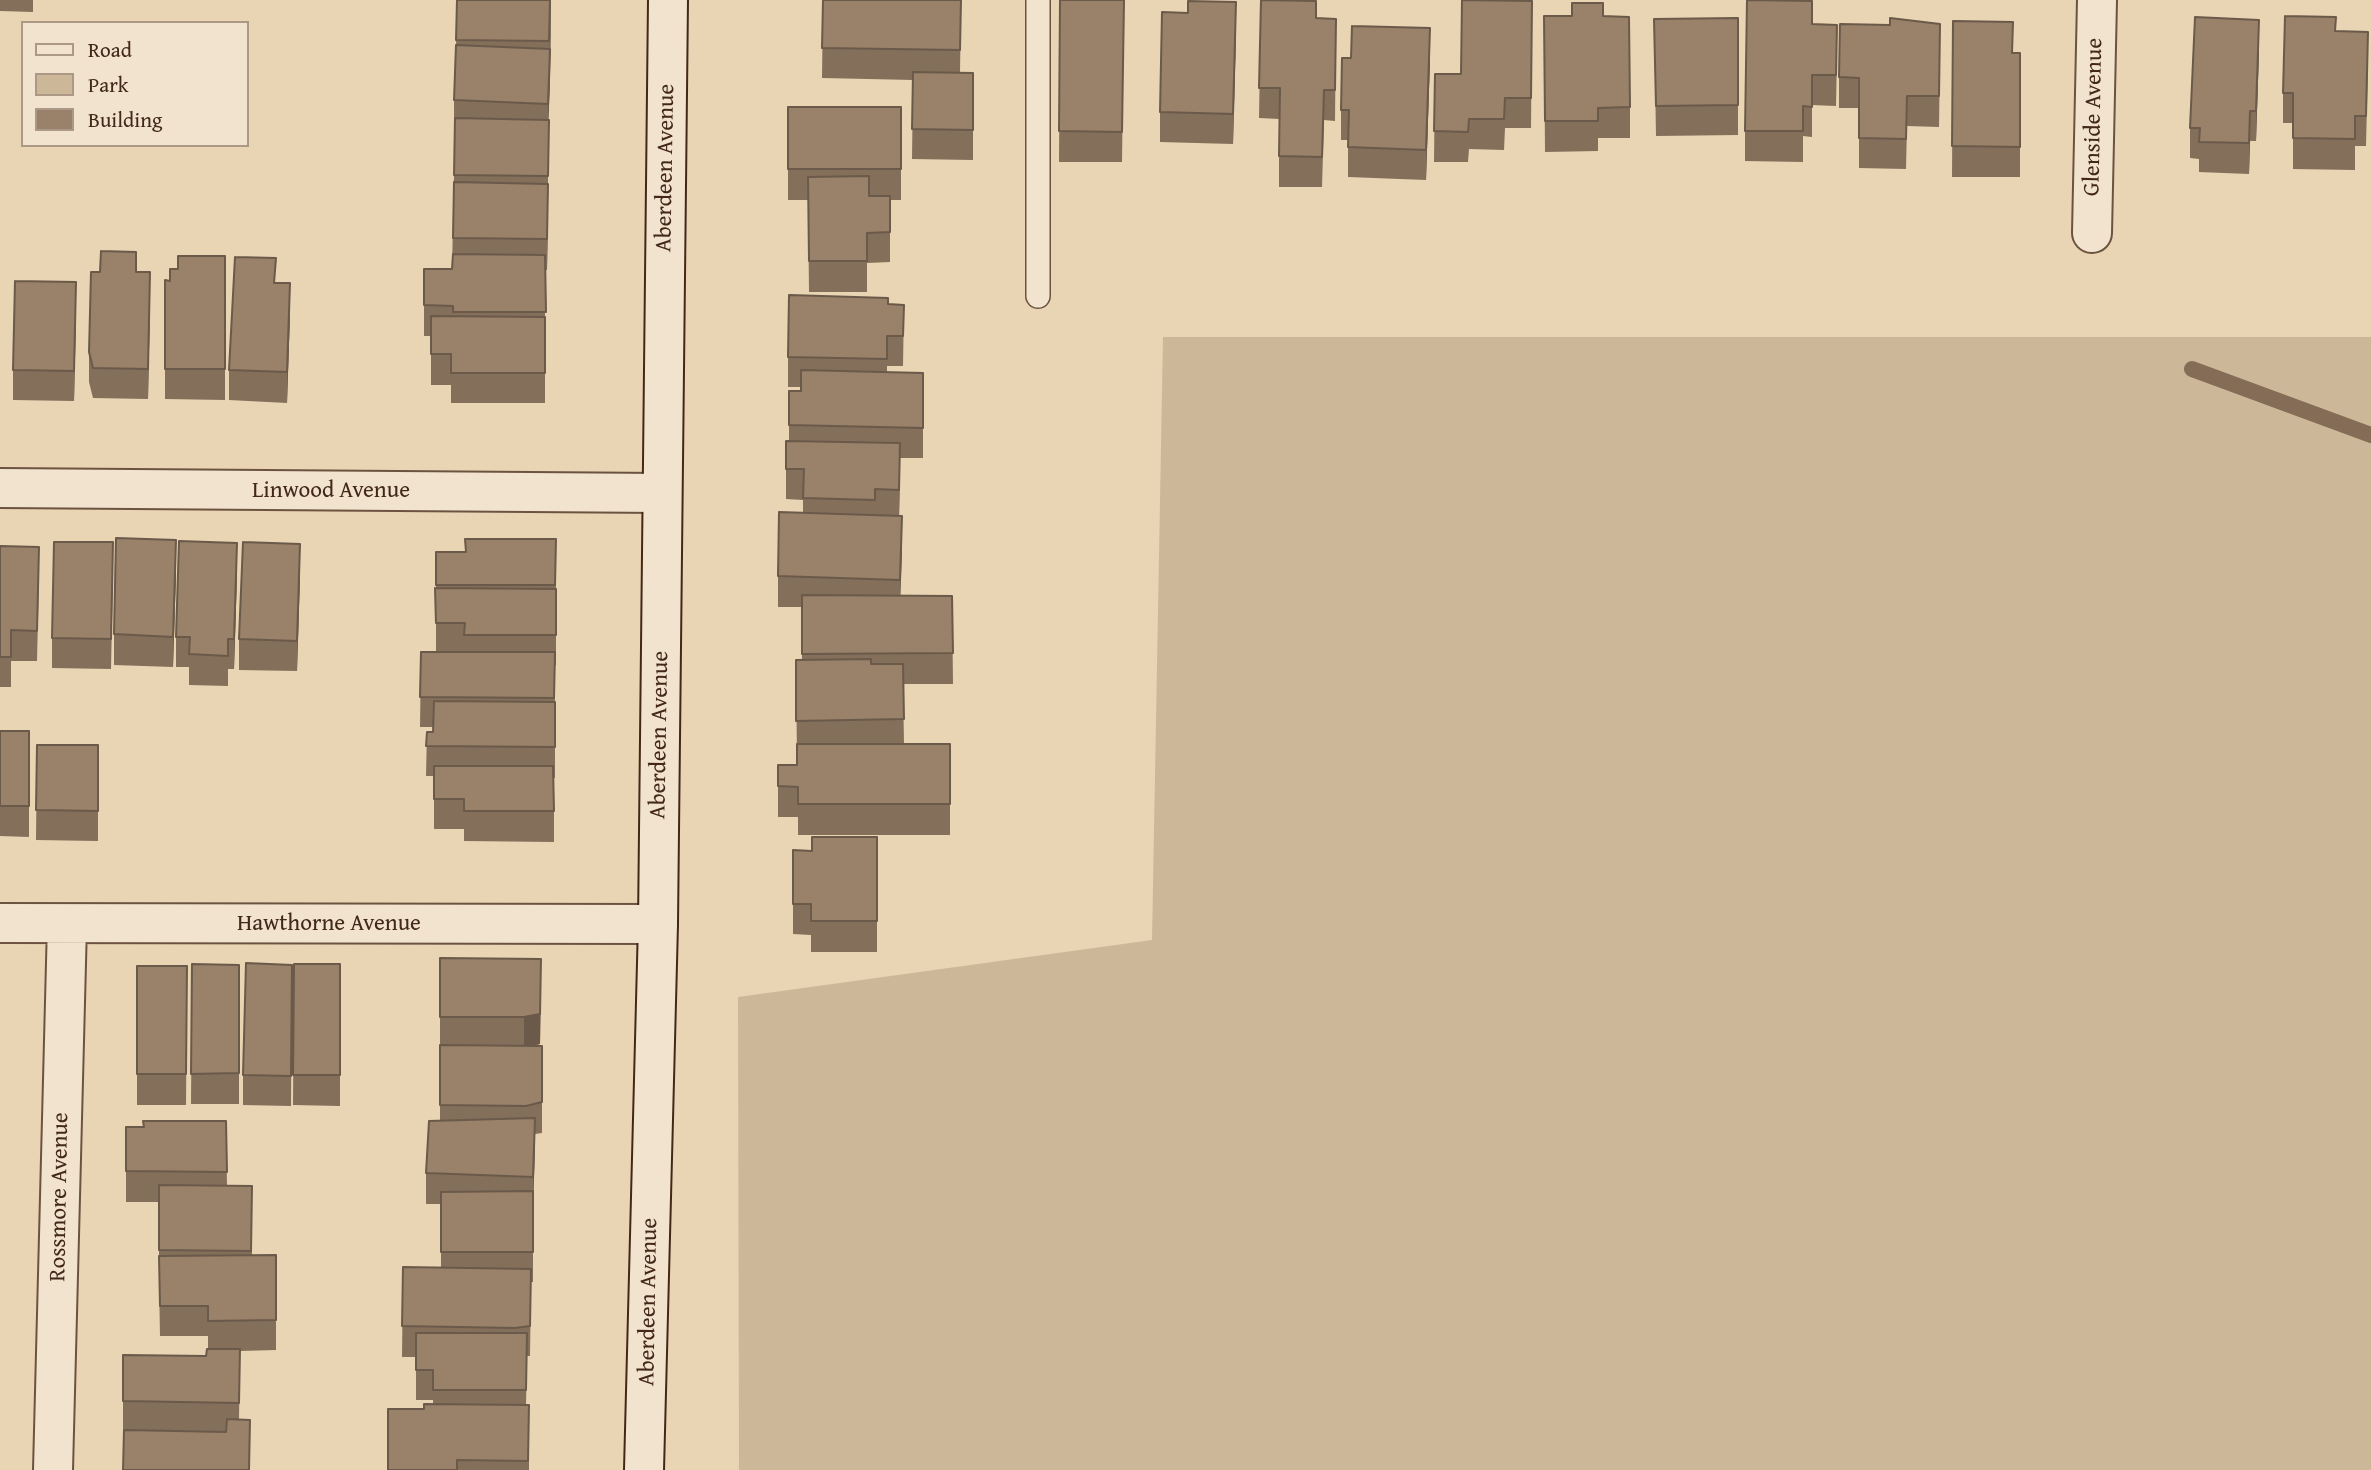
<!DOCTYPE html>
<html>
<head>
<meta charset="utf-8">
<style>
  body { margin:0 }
  #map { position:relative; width:2371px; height:1470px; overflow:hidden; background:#e9d4b3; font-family:"Gentium Book Plus",serif }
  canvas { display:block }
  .legend { position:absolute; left:21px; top:21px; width:228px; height:126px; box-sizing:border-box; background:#f1e3ce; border:2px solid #ab9886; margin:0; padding:9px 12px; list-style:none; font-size:21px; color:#43281a }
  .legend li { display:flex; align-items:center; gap:14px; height:35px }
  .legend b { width:35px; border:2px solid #ab9886 }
</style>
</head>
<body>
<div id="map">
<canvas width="2371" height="1470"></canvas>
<ul class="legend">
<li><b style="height:9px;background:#f1e3ce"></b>Road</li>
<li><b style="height:19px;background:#cdb799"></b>Park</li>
<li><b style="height:19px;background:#99816a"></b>Building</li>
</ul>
</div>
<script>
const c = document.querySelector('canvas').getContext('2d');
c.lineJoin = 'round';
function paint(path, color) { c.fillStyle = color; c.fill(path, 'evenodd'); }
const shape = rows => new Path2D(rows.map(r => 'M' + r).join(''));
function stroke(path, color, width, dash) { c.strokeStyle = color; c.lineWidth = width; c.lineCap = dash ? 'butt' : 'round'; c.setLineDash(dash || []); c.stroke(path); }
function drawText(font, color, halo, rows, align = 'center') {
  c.font = font + ' "Gentium Book Plus",serif'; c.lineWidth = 6; c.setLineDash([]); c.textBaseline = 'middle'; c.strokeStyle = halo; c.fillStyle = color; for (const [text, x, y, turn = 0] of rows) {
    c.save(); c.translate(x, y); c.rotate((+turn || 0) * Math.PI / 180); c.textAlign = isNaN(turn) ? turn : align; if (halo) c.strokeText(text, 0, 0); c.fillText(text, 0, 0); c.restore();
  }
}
paint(shape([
  [1163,337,2371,337,2371,1470,739,1470,738,997,1152,940]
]), '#cdb799');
stroke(shape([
  [2192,369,2371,435]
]), '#856c57', 16);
const service = shape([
  [1038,296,1038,0]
]);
const minor = shape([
  [2092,233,2097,0],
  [0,488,662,493],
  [0,923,658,924],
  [53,1470,67,924]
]);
const secondary = shape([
  [644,1470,658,924,668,0]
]);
stroke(service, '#6c5340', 26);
stroke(minor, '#6c5340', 42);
stroke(secondary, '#43281a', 42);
stroke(service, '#f1e3ce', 23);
stroke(minor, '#f1e3ce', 38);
stroke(secondary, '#f1e3ce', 38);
paint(shape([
  [0,0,33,0,33,12,0,11],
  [457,0,551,0,550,80,548,120,548,214,547,270,545,270,545,403,451,403,451,385,431,385,431,336,424,336,424,269,452,269,455,130,454,130,454,100,456,45],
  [823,0,961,0,960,73,973,73,973,160,912,159,913,80,822,78],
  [1060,0,1124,0,1122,162,1059,162],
  [1261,0,1316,18,1336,19,1335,121,1324,120,1322,187,1279,187,1279,119,1259,118],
  [1532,1,1531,128,1505,128,1504,150,1469,149,1468,162,1434,162,1435,74,1461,74],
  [1544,16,1603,16,1630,107,1630,138,1598,138,1598,151,1545,152],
  [1738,18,1738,135,1656,136,1654,19],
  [1953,21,2013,53,2020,53,2020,177,1952,177],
  [1812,24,1837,55,1836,106,1812,105,1812,137,1803,136,1803,162,1745,161,1745,131],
  [2336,31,2368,62,2366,146,2355,146,2355,170,2293,169,2293,123,2283,123,2283,93],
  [1236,32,1233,144,1160,142,1160,112],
  [2259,50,2256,141,2250,141,2249,174,2199,172,2199,159,2190,158,2190,128],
  [1940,54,1939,127,1907,126,1906,169,1859,168,1859,108,1839,108,1839,77],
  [1430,59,1426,180,1348,177,1348,140,1341,140,1341,110],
  [788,107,901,107,901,200,890,200,890,262,867,263,867,292,809,292,808,200,788,200],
  [225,256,225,400,165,399,165,280,170,281,178,269],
  [136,272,150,303,148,399,93,398,89,382,89,352],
  [888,304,904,305,903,366,887,366,887,372,923,373,923,458,900,458,899,516,902,546,900,596,952,596,953,684,903,684,904,744,950,744,950,835,798,835,798,817,778,817,778,765,797,765,796,660,802,660,802,607,778,607,778,576,803,513,803,500,786,499,786,441,789,441,789,391,801,391,801,387,788,387,788,357],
  [76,313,74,401,13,400,13,370],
  [290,313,287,403,229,400,229,370],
  [556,539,556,665,555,665,555,778,554,778,554,842,464,841,464,829,434,829,434,776,426,776,427,732,433,732,434,727,420,727,421,652,436,652,436,552,465,552],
  [0,546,39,577,37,661,11,661,11,687,0,687],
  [176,571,173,667,114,665,114,634],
  [113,573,111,669,52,668,52,638],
  [237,573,234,669,228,669,228,686,189,685,189,667,176,667,176,637],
  [300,575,297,671,239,670,239,639],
  [0,731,29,731,29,837,0,836],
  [37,745,98,745,98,841,36,840],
  [812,837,877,837,877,952,811,952,811,935,793,934,793,850,812,851],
  [440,958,541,959,540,1044,532,1046,542,1046,542,1133,535,1134,533,1208,533,1282,531,1282,530,1356,527,1356,526,1405,529,1405,529,1470,388,1470,424,1409,433,1404,433,1400,416,1400,416,1357,402,1357,403,1267,441,1267,441,1204,426,1204,426,1173,440,1121],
  [192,964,239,965,239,1104,191,1104],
  [294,964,340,964,340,1106,293,1105],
  [292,965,291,1106,243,1105,243,1075],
  [137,966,187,966,186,1105,137,1105],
  [226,1121,227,1186,252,1186,252,1255,276,1255,276,1350,240,1351,239,1420,250,1420,250,1470,123,1470,124,1431,123,1431,123,1355,206,1356,208,1349,208,1336,160,1336,159,1281,159,1202,126,1202,126,1127,143,1127]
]), '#846f5b');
paint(shape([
  [551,0,550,80,548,135,548,104],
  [1236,2,1236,32,1233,144,1233,114],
  [2259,20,2259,50,2256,141,2256,111],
  [1430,28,1430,59,1426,180,1426,150],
  [2250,111,2250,141,2249,174,2249,143],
  [548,184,548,214,547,270,547,239],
  [150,272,150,303,148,399,148,369],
  [76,282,76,313,74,401,74,371],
  [290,283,290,313,287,403,287,372],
  [900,443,900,473,899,520,899,490],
  [902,516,902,546,900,610,900,580],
  [176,540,176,571,173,667,173,637],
  [237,543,237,573,234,669,234,639],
  [300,544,300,575,297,671,297,641],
  [541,989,540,1044,524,1048,524,1017],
  [535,1118,535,1149,533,1208,533,1177]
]), '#6b5a4a');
const building = shape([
  [457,0,550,0,549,41,456,40,457,0],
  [823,0,961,0,960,50,822,48,823,0],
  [1060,0,1124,0,1122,132,1059,131,1060,0],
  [1261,0,1316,1,1316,18,1336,19,1335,90,1324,90,1322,157,1279,156,1280,88,1259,88,1261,0],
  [1462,0,1532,1,1531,98,1505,98,1504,119,1469,119,1468,132,1434,131,1435,74,1461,74,1462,0],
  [1747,0,1812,1,1812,24,1837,25,1836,75,1812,75,1812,107,1803,106,1803,131,1745,131,1747,0],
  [1188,1,1236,2,1233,114,1160,112,1162,12,1188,13,1188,1],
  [1572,3,1603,3,1603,16,1629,17,1630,107,1598,108,1598,121,1545,121,1544,16,1572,16,1572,3],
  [2285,16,2336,17,2335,31,2368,32,2366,116,2355,116,2355,139,2293,138,2293,93,2283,93,2285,16],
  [2195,17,2259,20,2256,111,2250,111,2249,143,2199,142,2200,128,2190,128,2195,17],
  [1738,18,1738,105,1656,106,1654,19,1738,18],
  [1890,18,1940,24,1939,96,1907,96,1906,139,1859,138,1859,78,1839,77,1840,24,1890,25,1890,18],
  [1953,21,2013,22,2012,53,2020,53,2020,147,1952,146,1953,21],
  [1352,26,1430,28,1426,150,1348,147,1349,110,1341,110,1342,58,1351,58,1352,26],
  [456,45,550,49,548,104,454,100,456,45],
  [913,72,973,73,973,130,912,129,913,72],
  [788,107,901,107,901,169,788,169,788,107],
  [455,118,549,120,548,176,454,175,455,118],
  [869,176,869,196,890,196,890,232,867,233,867,261,809,261,808,177,869,176],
  [454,182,548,184,547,239,453,238,454,182],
  [101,251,136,252,136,272,150,272,148,369,93,368,89,352,91,272,100,272,101,251],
  [453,254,545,255,546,312,453,312,453,306,424,305,424,269,452,269,453,254],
  [178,256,225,256,225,369,165,369,165,280,170,281,170,269,178,269,178,256],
  [235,257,276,258,274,283,290,283,287,372,229,370,235,257],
  [15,281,76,282,74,371,13,370,15,281],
  [789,295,888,298,888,304,904,305,903,336,887,336,887,359,788,357,789,295],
  [431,316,545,317,545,373,451,373,451,354,431,354,431,316],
  [801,370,923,373,923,428,789,425,789,391,801,391,801,370],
  [786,441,900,443,899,490,875,489,875,500,803,498,804,469,786,469,786,441],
  [779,512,902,516,900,580,778,576,779,512],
  [116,538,176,540,173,637,114,634,116,538],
  [465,539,556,539,555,585,436,585,436,552,466,552,465,539],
  [179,541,237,543,234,639,228,639,228,656,189,654,190,637,176,637,179,541],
  [54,542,113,542,111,639,52,638,54,542],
  [243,542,300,544,297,641,239,639,243,542],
  [0,546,39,547,37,631,11,630,11,657,0,657,0,546],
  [435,588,556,589,556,635,464,635,465,623,436,623,435,588],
  [802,595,952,596,953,653,802,654,802,595],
  [421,652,555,652,554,698,420,697,421,652],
  [871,659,871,664,903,664,904,719,796,721,796,660,871,659],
  [434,701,555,702,555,747,426,746,427,732,433,732,434,701],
  [0,731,29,731,29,806,0,806,0,731],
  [797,744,950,744,950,804,798,804,798,787,778,786,778,765,797,765,797,744],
  [37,745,98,745,98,811,36,810,37,745],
  [434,766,553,766,554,811,464,811,464,799,434,799,434,766],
  [812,837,877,837,877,921,811,921,811,904,793,904,793,850,812,851,812,837],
  [440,958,541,959,540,1014,524,1017,440,1017,440,958],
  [246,963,292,965,291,1076,243,1075,246,963],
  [192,964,239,965,239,1073,191,1074,192,964],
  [294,964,340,964,340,1075,293,1075,294,964],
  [137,966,187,966,186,1074,137,1074,137,966],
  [440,1045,542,1046,542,1102,526,1106,440,1105,440,1045],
  [535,1118,533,1177,426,1173,429,1121,535,1118],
  [143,1121,226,1121,227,1172,126,1171,126,1127,144,1127,143,1121],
  [159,1185,252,1186,251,1251,159,1250,159,1185],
  [533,1191,533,1252,441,1252,441,1192,533,1191],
  [276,1255,276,1320,208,1321,208,1306,160,1306,159,1256,276,1255],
  [403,1267,531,1269,530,1326,515,1328,402,1326,403,1267],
  [416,1333,527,1333,526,1390,433,1390,433,1370,416,1370,416,1333],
  [207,1349,240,1349,239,1403,123,1401,123,1355,206,1356,207,1349],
  [424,1404,529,1405,528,1461,457,1460,457,1470,388,1470,388,1409,424,1409,424,1404],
  [227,1419,250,1420,249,1470,123,1470,124,1430,226,1432,227,1419]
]);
paint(building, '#99816a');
stroke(building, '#6b5a4a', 2);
drawText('23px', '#43281a', '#f1e3ce', [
  ["Glenside Avenue",2094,117,-89],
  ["Aberdeen Avenue",666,168,-89],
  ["Linwood Avenue",331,491],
  ["Aberdeen Avenue",660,735,-89],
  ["Hawthorne Avenue",329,924],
  ["Rossmore Avenue",60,1197,-89],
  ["Aberdeen Avenue",649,1302,-89]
]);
</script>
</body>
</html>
